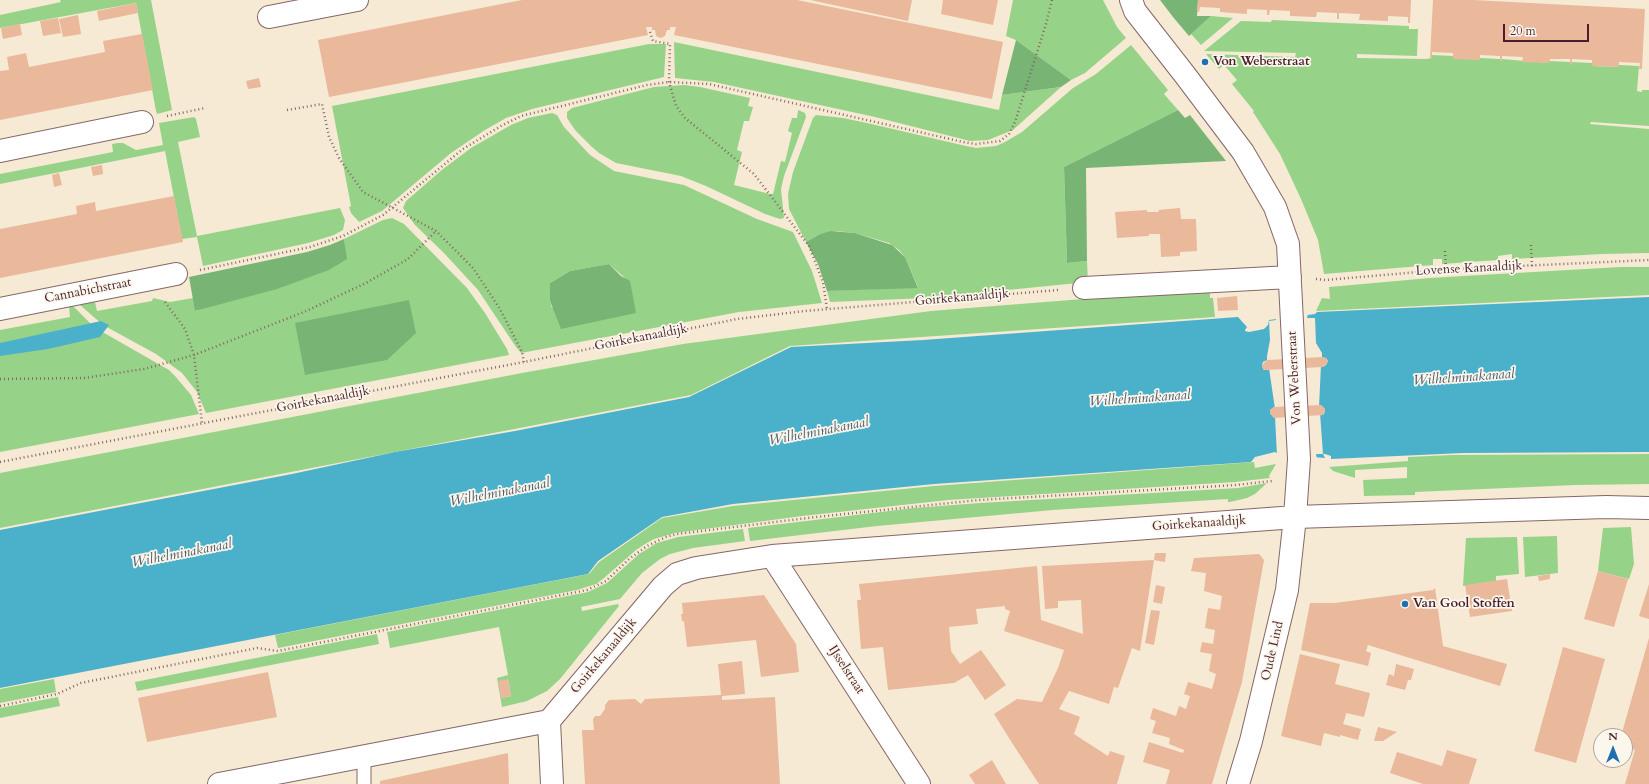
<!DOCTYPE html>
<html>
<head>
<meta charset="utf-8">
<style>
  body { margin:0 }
  #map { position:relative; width:1649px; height:784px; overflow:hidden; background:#f6ead4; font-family:Cardo,serif }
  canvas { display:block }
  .north { position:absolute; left:1593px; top:728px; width:40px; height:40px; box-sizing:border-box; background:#fbf7ec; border:1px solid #b4a19f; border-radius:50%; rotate:0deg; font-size:11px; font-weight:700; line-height:16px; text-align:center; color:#4a1f2b }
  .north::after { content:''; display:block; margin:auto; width:14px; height:18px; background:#1f6fb2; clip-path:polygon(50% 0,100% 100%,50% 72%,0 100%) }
  .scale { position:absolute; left:1503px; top:24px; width:86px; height:18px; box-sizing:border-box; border:2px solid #4a1f2b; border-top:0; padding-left:5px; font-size:12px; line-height:14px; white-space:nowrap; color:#4a1f2b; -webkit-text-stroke:3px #fbf7ec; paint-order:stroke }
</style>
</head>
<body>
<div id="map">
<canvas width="1649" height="784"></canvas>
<div class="north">N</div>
<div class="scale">20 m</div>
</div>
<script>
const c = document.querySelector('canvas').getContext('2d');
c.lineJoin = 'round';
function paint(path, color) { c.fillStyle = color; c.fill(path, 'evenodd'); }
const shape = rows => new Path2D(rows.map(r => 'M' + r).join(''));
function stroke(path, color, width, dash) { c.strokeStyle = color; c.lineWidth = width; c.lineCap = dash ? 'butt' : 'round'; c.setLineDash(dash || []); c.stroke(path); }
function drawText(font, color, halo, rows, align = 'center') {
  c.font = font + ' Cardo,serif'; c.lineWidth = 3.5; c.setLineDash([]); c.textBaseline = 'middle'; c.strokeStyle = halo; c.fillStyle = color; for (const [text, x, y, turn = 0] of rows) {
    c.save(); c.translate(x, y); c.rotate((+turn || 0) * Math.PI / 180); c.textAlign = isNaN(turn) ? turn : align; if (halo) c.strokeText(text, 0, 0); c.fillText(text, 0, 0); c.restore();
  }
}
paint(shape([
  [60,0,151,0,172,110,157,114,156,111,136,3,0,28,0,15,61,2],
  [1013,0,1103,0,1117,27,1126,38,1085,73,1071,80,1016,40,1006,36],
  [1211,16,1233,18,1201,45,1191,34],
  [1272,20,1409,26,1409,29,1418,29,1417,56,1357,54,1357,58,1426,59,1432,58,1432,55,1453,56,1453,59,1480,58,1500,59,1500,61,1502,59,1549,63,1549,61,1570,62,1571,65,1572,62,1592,63,1592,66,1619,67,1619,65,1639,66,1637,91,1642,92,1642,90,1649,90,1649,126,1591,122,1590,124,1649,129,1649,253,1602,254,1512,259,1512,254,1498,256,1498,260,1442,264,1442,259,1433,259,1433,265,1324,274,1318,240,1301,199,1280,154,1253,112,1254,111,1232,84,1237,80,1224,65,1219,69,1206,54,1295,57,1296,53,1204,51,1241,21,1271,22],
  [674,42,999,110,1002,95,1061,87,1013,130,988,140,970,141,875,117,714,82,675,78],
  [649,44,666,44,664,77,532,109,506,118,485,130,451,153,382,211,359,222,351,213,349,207,351,206,332,106],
  [1131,45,1168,90,1164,94,1178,110,1064,167,1067,263,1087,261,1088,282,927,298,830,302,827,291,918,287,905,257,899,250,889,243,855,233,836,231,820,234,806,242,789,209,788,194,793,172,813,118,816,115,843,118,867,123,966,146,976,148,996,146,1005,142,1022,132,1073,88,1096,74],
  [684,85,700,87,750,98,748,106,753,107,749,121,744,121,737,150,742,152,734,185,770,194,773,194,781,161,785,162,792,133,788,131,792,118,797,118,798,110,805,113,806,117,784,176,781,189,784,218,780,219,765,214,706,186,681,176,616,163,599,153,592,147,575,130,567,118,567,112,572,108,654,87],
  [552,113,557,115,564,127,590,155,614,171,684,185,757,219,793,232,812,271,822,303,739,312,521,353,516,347,478,290,443,252,415,225,403,208,406,201,443,169,471,148,511,125,528,118],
  [609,264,625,278,552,308,550,301,550,283,570,271],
  [194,117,196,119,200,137,178,142,197,236,340,208,345,220,343,230,334,235,308,243,203,266,197,237,182,239,165,151,0,184,0,174,113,152,112,144,118,143,123,143,136,150,163,145,159,123],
  [392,218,404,224,467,288,485,313,507,349,509,355,206,413,197,392,182,373,156,354,103,325,80,305,95,302,97,311,152,301,153,298,170,302,193,298,196,311,346,258,344,239,383,220],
  [1620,267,1649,267,1649,295,1316,311,1322,298,1330,299,1329,287,1430,278],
  [1210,289,1210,298,1213,298,1215,317,790,346,691,395,0,528,0,473,522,373,683,344,931,311],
  [73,306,90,323,99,330,169,370,175,376,191,395,199,414,0,452,0,330,70,317,69,307],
  [1649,454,1649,484,1575,485,1415,492,1415,495,1364,496,1363,480,1407,478,1407,467,1355,470,1355,478,1333,471,1329,467,1408,461,1408,457,1452,455],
  [1254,462,1255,468,1276,464,1269,476,1270,478,1235,482,948,500,802,516,675,533,654,539,645,544,636,550,604,578,596,584,577,590,278,648,275,635,589,574,599,562,662,518,733,506,934,486],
  [1267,483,1255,494,1247,498,1230,502,1228,502,1228,499,1053,510,877,526,750,541,748,528,914,508,980,503,1238,488],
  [1631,527,1634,564,1629,579,1598,571,1603,528],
  [743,529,745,541,693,548,670,554,660,559,642,573,620,599,581,607,582,611,618,604,619,606,560,679,547,691,527,701,502,707,497,678,508,675,499,627,390,648,387,632,588,592,607,583,639,554,657,543,678,537],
  [508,679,511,696,501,698],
  [1557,536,1558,573,1525,577,1523,537],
  [1517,537,1519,574,1496,576,1496,581,1463,586,1466,538],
  [377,634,379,644,137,691,135,682],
  [54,679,56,692,0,703,0,689],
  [58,697,60,706,0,718,0,708]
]), '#96d388');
paint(shape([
  [1160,0,1198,0,1197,16,1211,16,1189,36,1173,17],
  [1016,40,1071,80,1061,87,1002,95],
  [1178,110,1185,118,1190,115,1226,161,1086,168,1087,261,1067,263,1064,167],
  [831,231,855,233,892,245,905,257,918,288,827,291,818,264,806,242,820,234],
  [344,239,347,259,329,270,277,289,195,311,189,277,307,252,330,245],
  [609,264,621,276,630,281,636,313,561,329,550,301,550,283,570,271],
  [409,300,416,333,387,360,305,375,295,323]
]), '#78b574');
paint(shape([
  [1649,297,1649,452,1463,453,1331,459,1331,456,1325,454,1323,454,1325,458,1278,454,1275,452,1255,457,1251,462,934,484,733,504,662,517,598,561,588,574,0,688,0,530,292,474,395,452,515,431,689,397,791,347,923,340,1238,317,1247,327,1245,330,1245,331,1249,332,1264,329,1268,325,1269,320,1315,314,1317,312],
  [1318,357,1326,358,1328,361,1326,365,1323,367,1265,370,1263,369,1262,365,1263,362,1267,360],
  [1321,405,1325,409,1325,412,1323,415,1274,418,1270,413,1270,410,1274,407],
  [101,321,109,325,100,337,48,349,0,356,0,343]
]), '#4bb1ca');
paint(shape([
  [1302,314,1308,314,1307,318,1315,318,1316,343,1322,353,1322,359,1267,362,1267,356,1270,340,1269,321,1276,320,1276,317],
  [1321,365,1319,407,1275,409,1269,368],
  [1320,413,1323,454,1316,454,1317,459,1277,456,1275,416]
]), '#f6ead4');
paint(shape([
  [522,0,797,0,1003,42,992,99,674,35,676,27,670,27,670,30,667,30,665,36,661,38,656,36,655,30,652,30,652,27,646,27,648,35,329,97,318,40],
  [810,0,912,0,908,21],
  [943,0,998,0,993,25,941,14],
  [1198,0,1411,0,1410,23,1408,23,1408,17,1388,16,1388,21,1359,20,1360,14,1339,13,1339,19,1337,19,1337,13,1317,12,1316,17,1290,16,1290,11,1270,10,1269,15,1267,15,1267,10,1247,9,1247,14,1220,12,1220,8,1200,7,1199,12,1197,12],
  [1433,0,1473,0,1645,9,1642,69,1639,69,1640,63,1619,62,1619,67,1592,66,1592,60,1572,59,1572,65,1570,64,1570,59,1550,59,1549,63,1522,62,1523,57,1502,56,1502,61,1500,61,1500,56,1480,55,1480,60,1453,59,1453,53,1432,52,1432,58,1430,58],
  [136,3,138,13,99,21,97,11],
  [78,15,81,34,63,37,59,19],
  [58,18,61,33,43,36,40,21],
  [20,24,22,35,3,39,1,28],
  [142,34,153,90,0,120,0,71,9,70,7,57,26,53,29,67,105,52,103,41],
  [259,78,261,87,248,89,246,81],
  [102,165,103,174,93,176,91,167],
  [59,173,62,185,54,187,52,175],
  [174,196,183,242,0,278,0,229,77,214,76,206,95,202,96,211],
  [1180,208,1181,219,1196,219,1197,251,1180,252,1180,256,1161,257,1160,234,1149,234,1149,236,1117,238,1115,212,1147,210,1147,212,1159,212,1158,210],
  [1237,296,1238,310,1218,311,1217,298],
  [1323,357,1326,358,1328,361,1326,365,1323,367,1265,370,1263,369,1262,365,1267,360],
  [1321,405,1325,409,1325,412,1323,415,1274,418,1270,413,1270,410,1274,407],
  [1155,553,1166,553,1165,562,1154,560,1140,651,1132,648,1118,688,1114,687,1109,704,1069,691,1059,709,1080,717,1074,734,1108,756,1110,751,1125,756,1117,784,1039,784,1014,746,994,714,1017,699,1042,702,1058,668,1064,650,1004,631,1010,611,1005,609,1005,606,976,609,978,624,949,627,951,651,960,664,981,650,1006,685,985,700,968,675,954,683,888,690,883,647,861,649,857,600,861,600,859,584,1037,566,1041,620,1083,634,1081,600,1058,601,1058,608,1045,609,1042,566,1154,560],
  [1259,554,1264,560,1242,682,1212,784,1166,784,1170,770,1143,762,1149,742,1183,753,1184,750,1169,744,1170,738,1152,733,1156,721,1150,719,1153,708,1176,716,1179,706,1186,709,1190,696,1184,694,1188,682,1212,689,1216,674,1209,671,1212,654,1200,652,1202,642,1213,644,1215,630,1205,628,1208,608,1220,610,1222,596,1204,591,1206,573,1191,571,1194,558],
  [1598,571,1628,579,1614,627,1584,619],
  [1550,574,1550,579,1539,581,1538,576],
  [1507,579,1512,611,1470,617,1465,585],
  [1649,584,1649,619,1639,616],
  [1156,585,1165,587,1162,604,1153,602],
  [1435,588,1443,646,1507,664,1500,686,1368,645,1366,651,1371,653,1368,666,1301,650,1310,603,1335,603,1433,590],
  [764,595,796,644,799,672,761,677,756,640,687,647,684,621,682,621,681,614,683,614,682,603],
  [1151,610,1160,611,1154,645,1145,643],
  [1649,638,1649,784,1625,784,1635,750,1625,747,1625,736,1621,736],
  [1563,647,1605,659,1576,763,1534,751],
  [1300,654,1340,664,1335,684,1370,693,1364,717,1346,713,1345,718,1343,724,1361,729,1358,740,1340,735,1340,737,1324,733,1321,746,1281,736],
  [742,661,745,694,722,696,722,700,775,697,780,784,585,784,582,730,594,730,593,719,595,716,600,716,605,709,605,705,609,700,635,699,641,704,645,699,721,695,718,664],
  [1396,664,1414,669,1411,680,1408,680,1405,690,1386,685,1389,674,1394,676],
  [268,672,277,717,147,742,138,698],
  [508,679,511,696,501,698,498,681],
  [1378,727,1397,732,1383,741,1374,741],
  [1447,750,1477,759,1469,784,1423,784,1390,773,1397,752,1442,766],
  [508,753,509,784,380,784,380,781],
  [992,760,1006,784,975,784,969,775]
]), '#eab89b');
const service = shape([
  [364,756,364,784]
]);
const minor = shape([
  [1131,0,1135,11,1185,75,1243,152,1275,207,1288,244,1299,459,1295,517,1287,590,1251,741,1238,784],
  [269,17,357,0],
  [0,151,142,122],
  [1084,288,1290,277],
  [0,309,176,274],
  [772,556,919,784],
  [549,721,552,784],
  [219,784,549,721,663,586,677,574,696,568,772,556,1295,517,1606,507,1649,508]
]);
stroke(service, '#866666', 15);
stroke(minor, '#866666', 24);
stroke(shape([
  [650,32,653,41,670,44,669,82,676,106,685,118,754,174,809,246,823,282,827,309],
  [287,110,322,104,329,137,339,158,363,192,436,231,473,268,500,309,522,352,524,362],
  [167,116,205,108],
  [1531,245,1532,266],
  [1445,251,1446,270],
  [200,270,310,247,343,236,383,215,463,149,501,126,521,116,647,85,669,82,709,84,963,142,976,144,1000,141,1009,134,1015,122,1046,24,1052,0],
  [1316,279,1325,280,1454,269,1649,260],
  [165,302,185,329,194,355,202,423],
  [0,379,84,378,144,369,194,355,304,312,366,283,408,259,436,231],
  [0,462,524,362,737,319,805,311,1058,290],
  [0,706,57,694,81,683,257,648,278,651,587,590,606,581,629,559,647,546,666,537,677,534,816,517,979,500,1236,485,1272,481]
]), '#866666', 2.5, [1, 3]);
stroke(service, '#fff', 13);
stroke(minor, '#fff', 22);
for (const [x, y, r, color] of [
  [1205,62,4,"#1f6fb2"],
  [1405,604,4,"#1f6fb2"]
]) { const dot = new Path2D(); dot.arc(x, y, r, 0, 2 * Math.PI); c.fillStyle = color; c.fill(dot); stroke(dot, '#fbf7ec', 1.5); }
drawText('bold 13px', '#4a1f2b', '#fbf7ec', [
  ["Von Weberstraat",1213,62],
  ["Van Gool Stoffen",1413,604]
], 'left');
drawText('13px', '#4a1f2b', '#fbf7ec', [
  ["Lovense Kanaaldijk",1469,269,-3],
  ["Cannabichstraat",88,291,-11],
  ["Goirkekanaaldijk",962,298,-5],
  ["Goirkekanaaldijk",641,338,-11],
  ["Von Weberstraat",1295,378,-93],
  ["Goirkekanaaldijk",323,400,-11],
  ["Goirkekanaaldijk",1199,524,-4],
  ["Oude Lind",1273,651,-77],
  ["Goirkekanaaldijk",604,656,-50],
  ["IJsselstraat",846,670,57]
]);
drawText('italic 14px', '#4a596b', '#fbf7ec', [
  ["Wilhelminakanaal",1464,378,-4],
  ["Wilhelminakanaal",1140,399,-4],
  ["Wilhelminakanaal",819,432,-11],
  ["Wilhelminakanaal",500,493,-11],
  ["Wilhelminakanaal",182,554,-11]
]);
</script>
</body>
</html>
